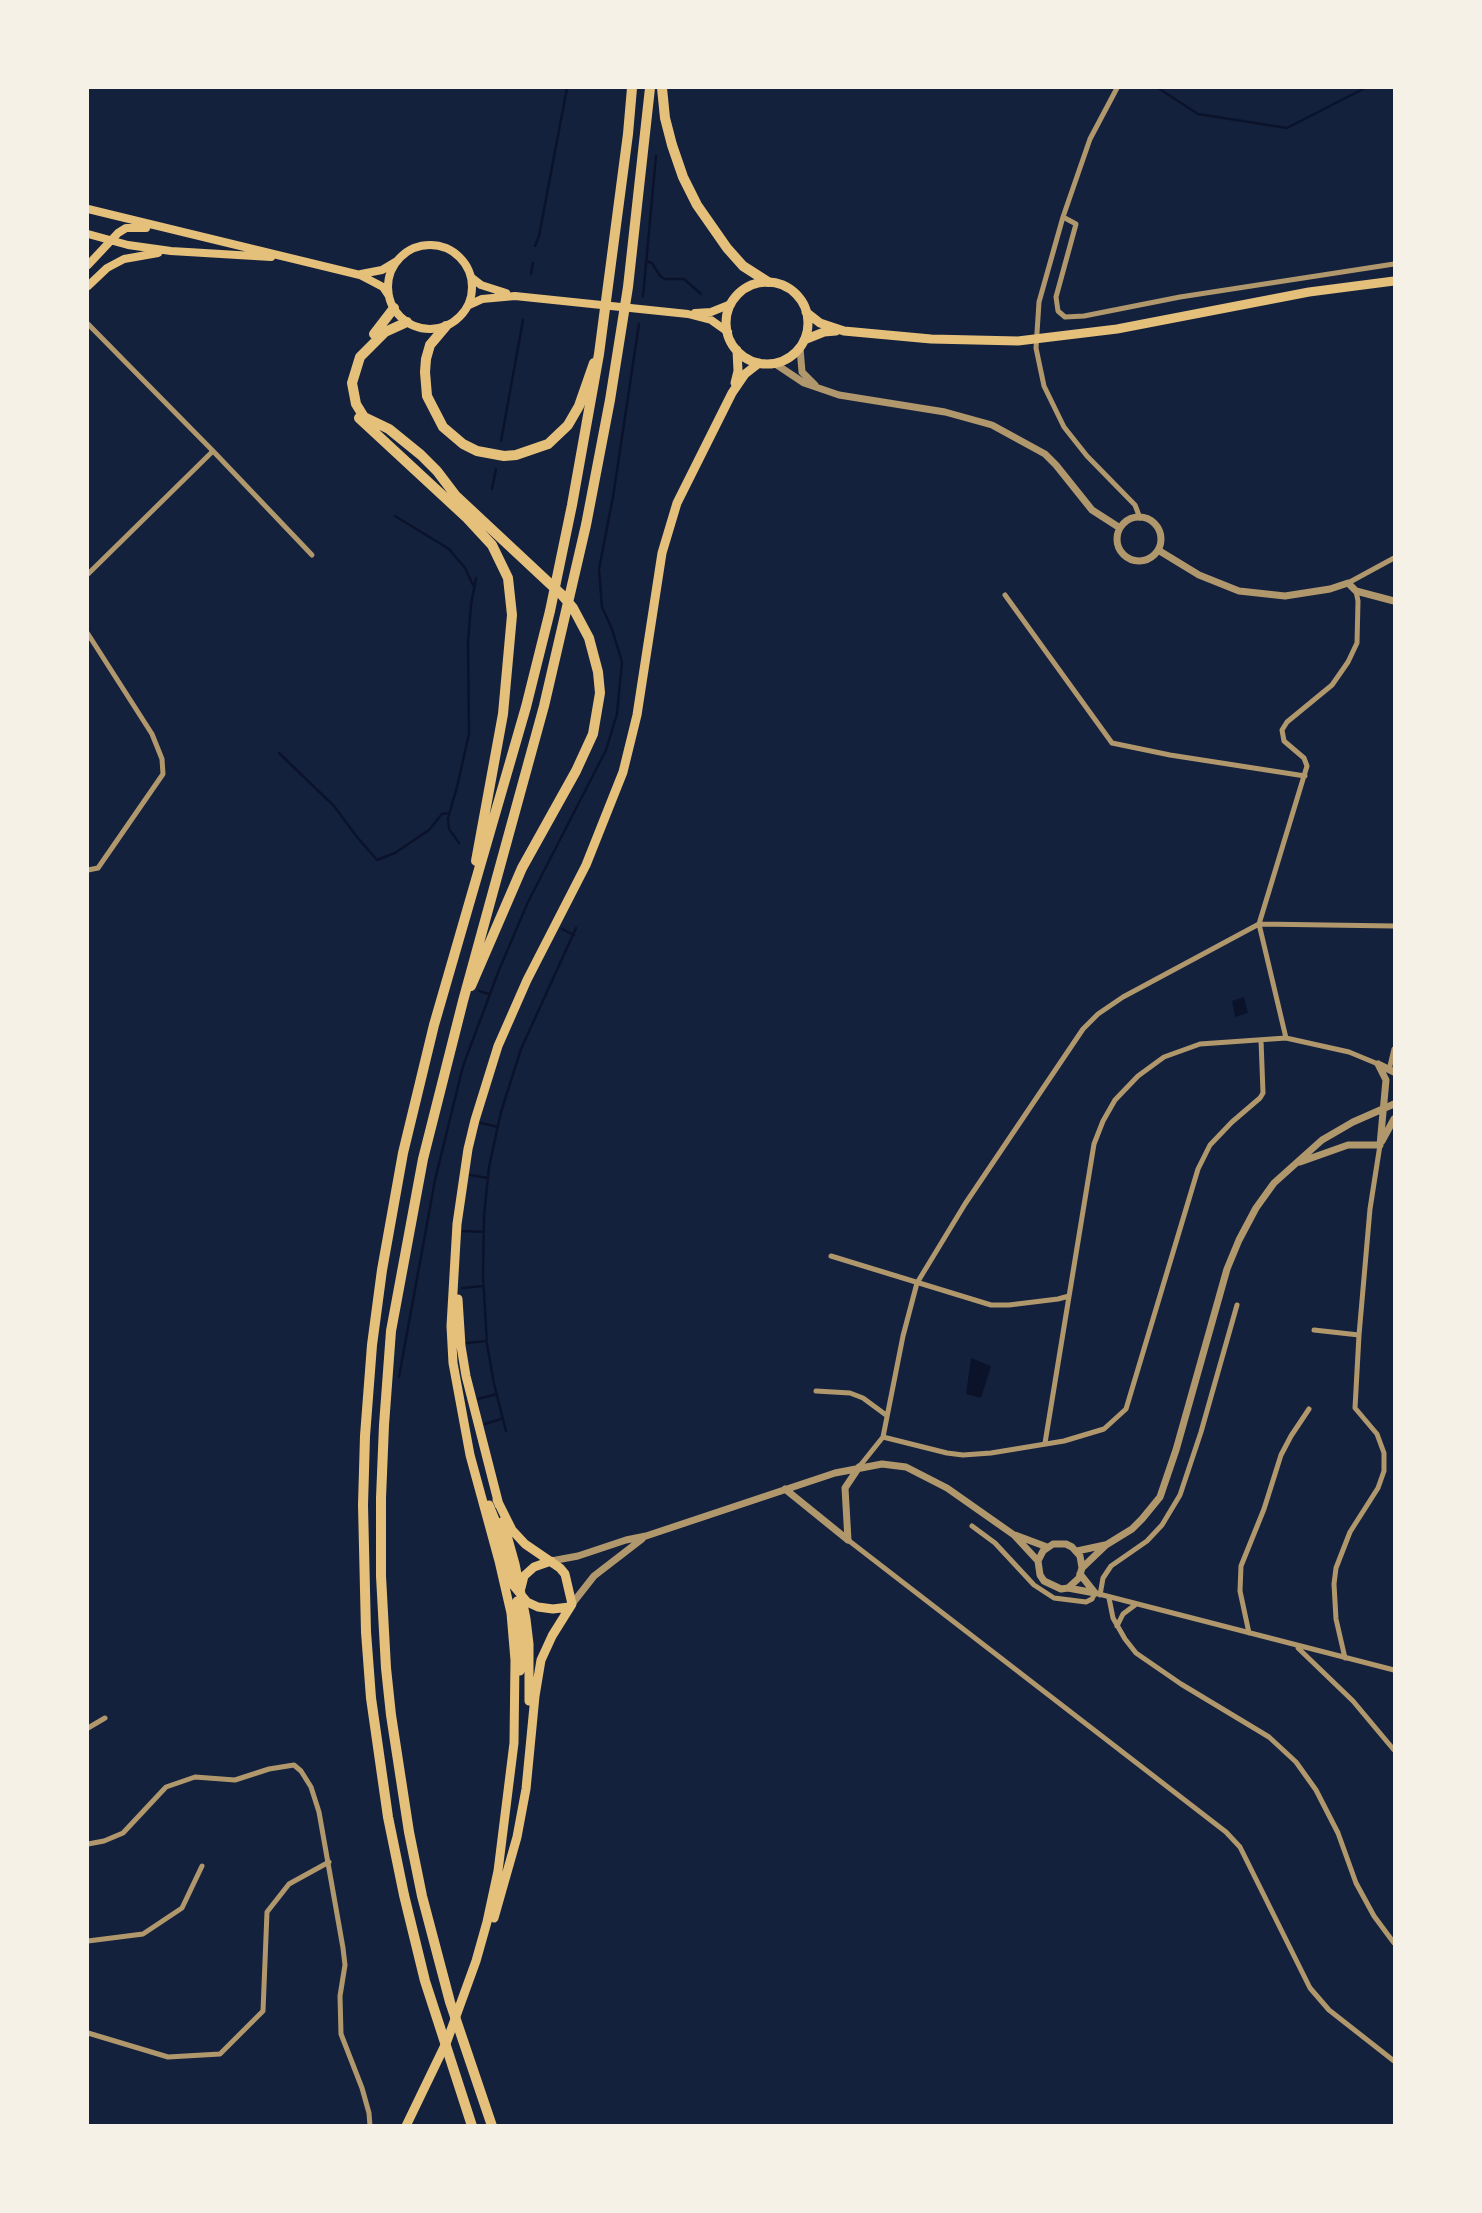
<!DOCTYPE html>
<html>
<head>
<meta charset="utf-8">
<style>
  body { margin:0 }
  #map { position:relative; width:1482px; height:2213px; overflow:hidden; background:#14213d; font-family:Lato,sans-serif }
  canvas { display:block }
  .frame { position:absolute; inset:0; border:89px solid #f6f1e7; pointer-events:none }
</style>
</head>
<body>
<div id="map">
<canvas width="1482" height="2213"></canvas>
<div class="frame"></div>
</div>
<script>
const c = document.querySelector('canvas').getContext('2d');
c.lineJoin = 'round';
function paint(path, color) { c.fillStyle = color; c.fill(path, 'evenodd'); }
const shape = rows => new Path2D(rows.map(r => 'M' + r).join(''));
function stroke(path, color, width, dash) { c.strokeStyle = color; c.lineWidth = width; c.lineCap = dash ? 'butt' : 'round'; c.setLineDash(dash || []); c.stroke(path); }
paint(shape([
  [1244,997,1248,1013,1235,1017,1232,1001],
  [971,1358,991,1366,981,1398,966,1394]
]), '#0b132b');
stroke(shape([
  [1158,88,1198,114,1287,128,1365,88],
  [535,246,539,236,567,88],
  [646,261,652,263,660,276,665,279,684,279,701,294],
  [531,274,533,263],
  [643,296,656,156],
  [501,441,523,320],
  [492,489,496,469],
  [395,516,449,549,465,568,473,585],
  [279,753,334,806,357,837,377,860,395,853,429,830,442,814,449,813],
  [459,843,449,829,448,818,457,787,469,734,468,643,471,605,476,578],
  [562,929,574,935],
  [479,991,489,994],
  [481,1123,498,1127],
  [470,1175,488,1178],
  [463,1231,484,1232],
  [462,1288,483,1286],
  [466,1343,487,1341],
  [399,1377,435,1180,463,1066,499,970,528,902,606,750,617,714,622,662,612,629,602,607,599,569,613,497,639,324],
  [478,1399,497,1394],
  [485,1424,501,1419],
  [506,1431,494,1384,487,1344,483,1276,484,1216,489,1167,501,1112,521,1049,576,928]
]), '#0b132b', 2.5);
stroke(shape([
  [1117,88,1090,139,1063,217,1039,302,1036,348,1044,386,1064,427,1087,456,1135,505,1140,518],
  [1063,217,1076,224,1056,297,1058,311,1065,317,1084,316,1180,297,1394,264],
  [88,324,213,451,312,555],
  [88,574,213,451],
  [1348,583,1394,558],
  [1005,595,1112,743,1170,755,1305,776],
  [88,634,152,734,162,759,163,774,98,868,88,870],
  [1286,1038,1259,924,1307,766,1304,758,1284,741,1282,730,1287,722,1332,685,1348,662,1357,643,1358,601,1356,591],
  [1389,1070,1394,1049],
  [831,1256,991,1305,1009,1305,1058,1299,1069,1296],
  [1314,1330,1359,1335],
  [816,1391,850,1393,863,1398,886,1415],
  [883,1437,947,1453,963,1455,991,1453,1064,1441,1104,1429,1126,1409,1198,1169,1210,1145,1232,1122,1260,1098,1263,1093,1261,1040],
  [1045,1443,1094,1144,1103,1121,1115,1100,1138,1076,1164,1057,1200,1044,1286,1038,1349,1052,1378,1064],
  [859,1467,883,1437,903,1336,917,1283,965,1204,1083,1029,1098,1014,1123,997,1259,924,1394,926],
  [972,1526,995,1543,1034,1585,1054,1598,1086,1602,1092,1599,1095,1593,1394,1670],
  [848,1540,1226,1832,1240,1847,1310,1988,1329,2010,1394,2061],
  [1100,1595,1103,1578,1111,1566,1147,1541,1162,1525,1180,1495,1201,1432,1237,1305],
  [1109,1598,1113,1618,1125,1639,1136,1653,1181,1684,1269,1737,1296,1762,1316,1790,1338,1833,1356,1883,1374,1916,1394,1943],
  [1117,1626,1123,1614,1135,1605],
  [1249,1633,1240,1591,1241,1566,1264,1509,1281,1455,1291,1436,1309,1409],
  [1298,1648,1353,1701,1394,1750],
  [1345,1658,1336,1619,1334,1584,1336,1568,1350,1532,1378,1488,1384,1471,1384,1453,1377,1434,1355,1408,1359,1335,1370,1209,1380,1145],
  [88,1728,105,1718],
  [88,1844,104,1841,123,1833,166,1787,195,1777,235,1780,269,1769,294,1765,301,1771,311,1787,319,1812,343,1948,345,1965,340,1996,341,2034,362,2088,369,2113,370,2126],
  [88,1941,143,1934,182,1908,202,1866],
  [88,2033,168,2057,220,2054,263,2011,267,1912,289,1884,329,1862]
]), '#b1986c', 5);
stroke(shape([
  [800,348,802,372,815,385],
  [774,363,804,383,839,395,945,412,992,425,1045,454,1056,465,1092,510,1120,528],
  '1117 539a22 22 0 1 1 44 0a22 22 0 1 1-44 0Z',
  [1158,550,1199,575,1239,591,1285,596,1330,589,1348,583,1356,591,1394,601],
  [1378,1064,1386,1080,1380,1145],
  [1380,1065,1394,1072],
  [1382,1141,1394,1119],
  [1300,1162,1348,1145,1380,1145],
  [785,1489,848,1540],
  [1015,1535,1047,1547],
  [848,1540,845,1488,859,1467],
  [1077,1551,1105,1545],
  [551,1561,578,1556,626,1540,646,1536,835,1473,882,1464,906,1467,947,1488,1014,1535,1038,1561],
  [1082,1568,1106,1545,1132,1529,1142,1519,1160,1497,1176,1450,1227,1269,1239,1240,1256,1208,1274,1183,1322,1140,1353,1122,1394,1104],
  [1080,1574,1095,1593],
  [1068,1588,1079,1578,1082,1568,1080,1556,1072,1547,1066,1544,1053,1544,1043,1551,1038,1561,1040,1575,1044,1581,1061,1589,1068,1588,1095,1593],
  [572,1604,594,1576,642,1539]
]), '#b1986c', 7);
stroke(shape([
  [88,209,360,275,383,287,389,296],
  [88,234,128,245,171,251,271,257],
  '388 287a42 42 0 1 1 84 0a42 42 0 1 1-84 0Z',
  [88,265,118,233,126,228,146,228],
  [361,274,382,270,397,261],
  [472,278,481,285,506,293],
  [88,286,107,268,124,259,158,253],
  [469,305,482,299,515,296,688,314,711,320,728,332],
  [695,313,711,312,731,304]
]), '#e5c07b', 8);
stroke(shape([
  '726 323a41 41 0 1 1 82 0a41 41 0 1 1-82 0Z',
  [806,312,820,323,844,331,931,339,1018,341,1117,329,1309,292,1394,281],
  [804,340,824,332,836,331],
  [735,383,738,371,737,350],
  [458,1299,461,1346,466,1376,499,1505],
  [489,1505,500,1532,513,1585,527,1602,538,1607,553,1609,569,1607],
  [503,1521,515,1564,526,1619,529,1644,529,1701],
  [521,1588,524,1576,534,1567,551,1561],
  [517,1601,522,1652,520,1671],
  [494,1918,517,1837,526,1789,535,1696,541,1660,552,1636,572,1604,565,1574,560,1568,525,1544,512,1530,497,1500],
  [406,2126,447,2041,476,1961,487,1922,498,1871,514,1743,515,1660,511,1613,499,1561,470,1455,453,1363,451,1326,457,1224,468,1149,475,1120,498,1046,527,980,586,865,623,772,637,715,662,553,677,503,732,393,745,374,759,363]
]), '#e5c07b', 9);
stroke(shape([
  [662,88,665,118,672,145,683,177,697,205,727,248,743,266,768,282],
  [407,322,385,332,360,357,352,383,356,404,364,417,389,429,421,455,437,471,456,496,562,595,573,608,589,638,598,672,600,693,593,734,576,771,522,868,471,986],
  [446,326,430,345,426,359,425,372,427,396,443,427,463,444,477,451,504,456,516,455,548,444,568,425,579,406,594,363],
  [374,334,394,308],
  [359,418,467,518,492,545,508,578,512,615,503,714,476,861],
  [472,2126,425,1981,404,1895,388,1817,371,1698,366,1632,363,1505,365,1436,372,1345,382,1270,403,1153,434,1025,526,707,550,611,572,505,599,354,628,134,632,88],
  [492,2126,450,2002,422,1896,409,1832,391,1715,386,1668,381,1576,381,1498,384,1425,391,1331,423,1159,463,1001,544,706,586,525,610,400,628,287,650,88]
]), '#e5c07b', 10);
</script>
</body>
</html>
